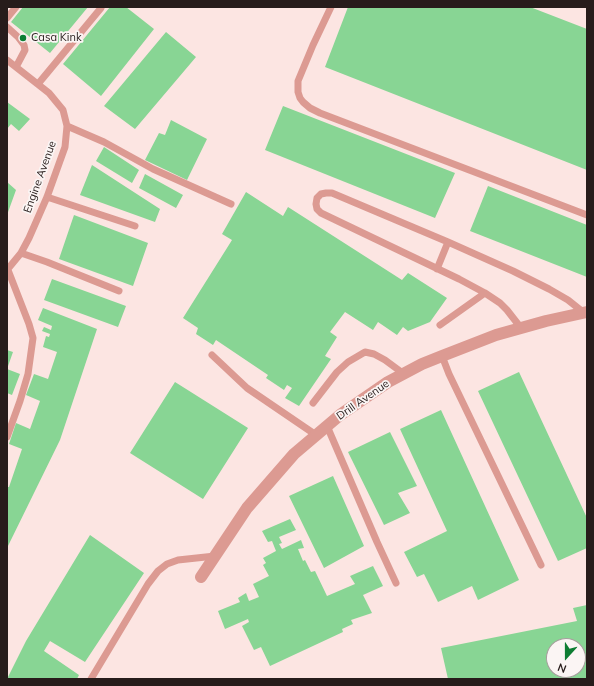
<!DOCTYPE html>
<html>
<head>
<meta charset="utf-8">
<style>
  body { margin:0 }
  #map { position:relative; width:594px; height:686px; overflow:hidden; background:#fbf5f4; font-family:Mulish,sans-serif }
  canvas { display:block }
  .frame { position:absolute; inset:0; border:8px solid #271c1b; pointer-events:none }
  .north { position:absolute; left:546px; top:638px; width:40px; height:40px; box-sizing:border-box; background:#fbf5f4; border:1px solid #a69e9d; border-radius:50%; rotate:201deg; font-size:11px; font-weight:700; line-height:16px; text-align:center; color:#271c1b }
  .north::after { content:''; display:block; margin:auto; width:14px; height:18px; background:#0e7d33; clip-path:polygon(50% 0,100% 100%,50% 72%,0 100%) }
</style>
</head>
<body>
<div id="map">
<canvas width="594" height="686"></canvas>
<div class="frame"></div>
<div class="north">N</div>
</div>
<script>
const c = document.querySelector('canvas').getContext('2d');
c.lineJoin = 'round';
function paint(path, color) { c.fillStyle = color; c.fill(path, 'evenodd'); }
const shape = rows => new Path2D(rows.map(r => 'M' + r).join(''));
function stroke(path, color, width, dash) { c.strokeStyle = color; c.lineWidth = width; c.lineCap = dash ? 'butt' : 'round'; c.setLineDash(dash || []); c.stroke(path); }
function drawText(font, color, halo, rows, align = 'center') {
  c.font = font + ' Mulish,sans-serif'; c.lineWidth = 3.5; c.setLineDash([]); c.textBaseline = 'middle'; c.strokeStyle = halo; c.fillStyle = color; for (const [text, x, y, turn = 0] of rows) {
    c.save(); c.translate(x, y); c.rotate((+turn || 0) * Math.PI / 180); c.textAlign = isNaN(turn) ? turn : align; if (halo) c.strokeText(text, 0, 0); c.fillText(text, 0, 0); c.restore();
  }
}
paint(shape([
  [7,7,587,7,587,679,7,679],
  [554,646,578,646,578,670,554,670]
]), '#fce5e2');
paint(shape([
  [23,7,88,7,50,53,11,22],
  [110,7,126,7,154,29,101,96,63,64],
  [348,7,530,7,587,29,587,170,325,67],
  [166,32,196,57,135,129,104,106],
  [7,102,30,119,19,131,11,124,7,129],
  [283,106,455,173,435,218,265,150],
  [171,120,207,139,187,180,145,160,159,133,165,135],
  [104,147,139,170,132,183,96,161],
  [92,165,160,209,155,222,80,195],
  [145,174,183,195,176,208,139,188],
  [7,182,16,190,7,215],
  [488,186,587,225,587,277,470,231],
  [246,192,283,216,288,207,402,280,408,273,447,298,430,322,408,331,403,327,397,335,378,322,373,330,345,312,330,332,337,337,325,356,331,359,299,406,285,398,292,388,287,385,284,390,266,378,268,375,216,340,213,345,196,334,198,328,183,318,232,240,222,234],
  [74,215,148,243,133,286,59,259],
  [52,279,126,306,118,327,44,300],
  [43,308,97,329,60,440,7,548,7,487,9,487,22,449,9,444,16,423,30,429,40,401,26,395,34,374,48,379,57,352,43,347,46,336,49,337,50,334,42,331,44,327,51,330,52,326,38,320],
  [7,350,13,352,7,369],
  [7,369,20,374,12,395,7,393],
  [519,372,587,518,587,548,558,561,478,391],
  [175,382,248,428,203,499,130,453],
  [441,410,519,580,478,600,472,586,438,602,424,574,417,577,404,552,447,531,400,429],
  [390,432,417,486,398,493,410,513,384,525,348,452],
  [333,476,364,546,324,568,289,496],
  [290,519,296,530,279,537,282,543,279,544,282,549,301,540,304,548,298,549,303,561,305,560,311,572,315,571,327,596,355,584,350,576,373,566,383,586,363,595,372,613,351,620,353,624,342,629,343,632,270,666,261,647,254,650,242,626,249,622,248,619,225,629,218,611,240,602,238,598,246,593,249,601,259,597,253,584,269,576,263,565,266,563,263,558,276,551,272,541,268,542,262,531],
  [90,535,144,573,85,662,50,641,44,651,79,675,77,679,7,679,26,641],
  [587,605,587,679,448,679,441,648,577,621,573,608],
  [554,646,578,646,578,670,554,670]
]), '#88d594');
stroke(shape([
  [331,7,313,45,298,81,298,92,300,98,303,102,310,108,320,113,587,215],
  [7,18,16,7],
  [7,27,18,37,24,45,25,50,16,67],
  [7,60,49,93,63,110,67,126,65,147,47,197,29,238,21,253,7,270],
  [38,84,101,8],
  [67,126,104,142,153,169,231,204],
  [47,197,135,226],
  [21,253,47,262,119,291],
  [437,269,448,242],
  [440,325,485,293],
  [521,328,507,310,500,303,485,293,459,279,321,213,317,209,316,204,317,198,321,194,326,193,332,193,448,242,513,271,549,289,568,300,583,312],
  [212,355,247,388,316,435],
  [442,356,449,374,541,565],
  [313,403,337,372,348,362,365,352,374,354,385,360,404,374],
  [327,426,377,542,396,583],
  [7,437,20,401,28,374,33,338,29,324,8,270],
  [91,679,148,584,158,571,167,564,178,560,215,556]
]), '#dc9a92', 7);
stroke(shape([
  [201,577,247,508,294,454,340,415,388,382,422,364,442,356,496,335,546,321,587,312]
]), '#dc9a92', 12);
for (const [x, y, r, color] of [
  [23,38,4,"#0e7d33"]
]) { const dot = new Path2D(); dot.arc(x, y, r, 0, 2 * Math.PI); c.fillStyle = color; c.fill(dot); stroke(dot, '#fbf5f4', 1.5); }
drawText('11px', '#271c1b', '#fbf5f4', [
  ["Casa Kink",31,38]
], 'left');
drawText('11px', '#271c1b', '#fbf5f4', [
  ["Engine Avenue",40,177,-70],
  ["Drill Avenue",363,400,-35]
]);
</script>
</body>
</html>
